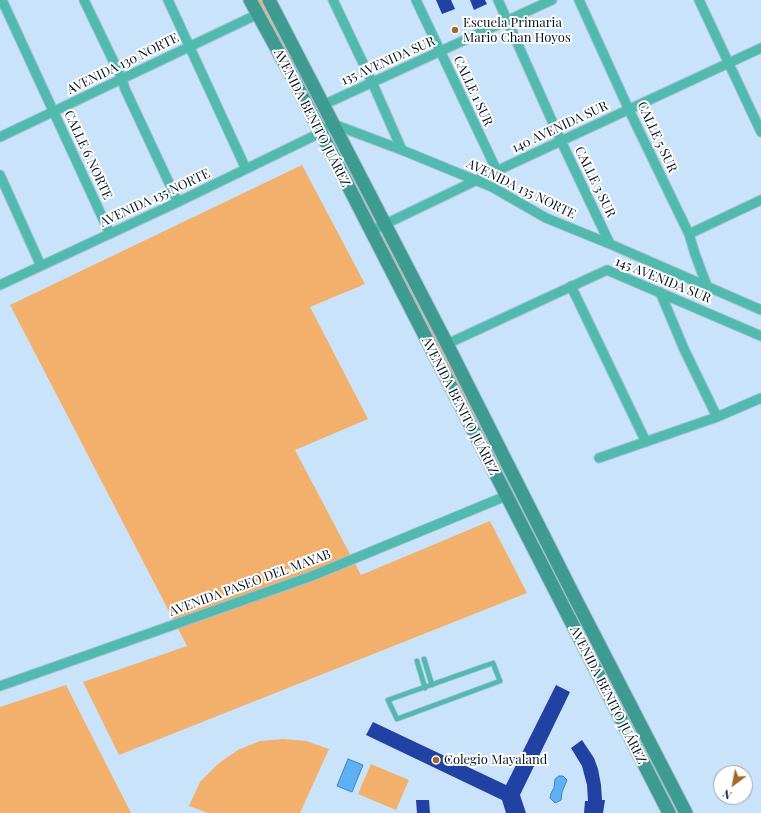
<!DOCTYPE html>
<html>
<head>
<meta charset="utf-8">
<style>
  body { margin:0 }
  #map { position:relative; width:761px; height:813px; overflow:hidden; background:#c9e3fa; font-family:"Playfair Display",serif }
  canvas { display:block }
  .north { position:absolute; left:713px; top:765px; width:40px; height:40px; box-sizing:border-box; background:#fff; border:1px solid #9ba1a6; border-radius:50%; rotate:212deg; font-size:11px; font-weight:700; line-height:16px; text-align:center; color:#041421 }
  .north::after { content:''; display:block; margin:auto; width:14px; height:18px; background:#a36928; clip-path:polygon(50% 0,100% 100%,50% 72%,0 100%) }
</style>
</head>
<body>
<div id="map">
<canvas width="761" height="813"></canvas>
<div class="north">N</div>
</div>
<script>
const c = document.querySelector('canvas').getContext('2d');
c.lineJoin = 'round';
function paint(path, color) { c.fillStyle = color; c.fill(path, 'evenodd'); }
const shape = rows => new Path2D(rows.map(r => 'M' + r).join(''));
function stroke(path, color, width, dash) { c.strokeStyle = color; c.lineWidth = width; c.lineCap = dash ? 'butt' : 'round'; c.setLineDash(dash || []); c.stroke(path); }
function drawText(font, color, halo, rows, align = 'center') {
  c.font = font + ' "Playfair Display",serif'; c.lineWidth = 4; c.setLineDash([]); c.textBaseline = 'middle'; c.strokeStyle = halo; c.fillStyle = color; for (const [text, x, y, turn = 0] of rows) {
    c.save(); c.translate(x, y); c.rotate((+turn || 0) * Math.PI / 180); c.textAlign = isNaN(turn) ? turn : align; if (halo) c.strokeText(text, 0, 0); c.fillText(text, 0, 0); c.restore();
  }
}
paint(shape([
  [255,0,264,0,325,117,323,120,321,121],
  [331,132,376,220,373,221,328,134],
  [302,165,365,284,310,307,368,419,295,450,361,575,490,521,527,593,119,755,83,682,187,646,10,305],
  [382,234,384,234,554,567,552,571,381,237],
  [572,609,573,609,679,813,674,813],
  [66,685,131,813,0,813,0,707],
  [283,739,306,741,329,749,300,813,208,813,189,806,200,782,219,763,238,750,260,741],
  [371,764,409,780,396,810,358,794]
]), '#f3b06c');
const water = shape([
  [348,759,363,765,352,792,337,786,348,759],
  [559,776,563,776,567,780,562,792,561,800,555,803,550,798,551,793,554,788,555,779,559,776]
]);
paint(water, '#5fb1f5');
stroke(water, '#4482b5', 1);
paint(shape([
  [436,0,451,0,455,9,442,14],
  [470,0,485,0,487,4,474,10],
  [556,685,570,692,520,795,526,813,506,813,502,800,366,735,373,722,506,785],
  [582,740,594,758,598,769,601,785,602,800,605,800,603,813,584,813,585,801,588,801,587,785,582,766,571,748],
  [416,800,429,800,430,813,417,813]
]), '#2142a2');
const service = shape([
  [424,659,432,685],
  [417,661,425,688],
  [493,663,500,681,397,719,388,700,493,663]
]);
const minor = shape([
  [2,0,110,234],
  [84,0,122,79,125,89,178,202],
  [168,0,246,169],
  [333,0,372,82,402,150],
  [416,0,497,171],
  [498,0,561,141,610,244],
  [579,0,629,110,689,234,695,254,707,286],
  [699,0,761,132],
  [323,105,552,0],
  [0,137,258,14],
  [0,175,41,266],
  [371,231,477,180,761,48],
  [689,234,761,200],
  [0,285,178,202,320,133,325,128,333,124,402,150,492,187,546,218,610,244,761,310],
  [571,286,646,442],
  [660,292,684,349,717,417],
  [447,344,607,270,761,336],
  [599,458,717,417,761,398],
  [0,686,312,576,506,496]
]);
const secondary = shape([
  [250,0,296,84,669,813],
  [269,0,447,344,575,598,686,813]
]);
stroke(service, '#a6bed3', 6);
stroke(minor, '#a6bed3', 11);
stroke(secondary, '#a6bed3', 15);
stroke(service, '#50baae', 4.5);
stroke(minor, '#50baae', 9);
stroke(secondary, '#3d9b91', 13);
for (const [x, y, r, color] of [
  [455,30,4,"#a36928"],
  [436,760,4,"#a36928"]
]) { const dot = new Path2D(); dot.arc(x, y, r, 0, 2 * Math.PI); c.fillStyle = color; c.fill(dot); stroke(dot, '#fff', 1.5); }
drawText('13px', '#041421', '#fff', [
  ["Escuela Primaria",463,23],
  ["Mario Chan Hoyos",463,38],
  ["Colegio Mayaland",444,760]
], 'left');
drawText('13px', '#041421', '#fff', [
  ["135 AVENIDA SUR",388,61,-24],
  ["AVENIDA 130 NORTE",123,64,-26],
  ["CALLE 1 SUR",473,91,65],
  ["AVENIDA BENITO JUÁREZ",312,118,63],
  ["140 AVENIDA SUR",560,127,-25],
  ["CALLE 5 SUR",657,137,65],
  ["CALLE 6 NORTE",88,155,65],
  ["CALLE 3 SUR",595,182,64],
  ["AVENIDA 135 NORTE",521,189,26],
  ["AVENIDA 135 NORTE",155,198,-25],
  ["145 AVENIDA SUR",663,280,22],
  ["AVENIDA BENITO JUÁREZ",460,406,63],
  ["AVENIDA PASEO DEL MAYAB",250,583,-20],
  ["AVENIDA BENITO JUÁREZ",608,695,63]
]);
</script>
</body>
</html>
